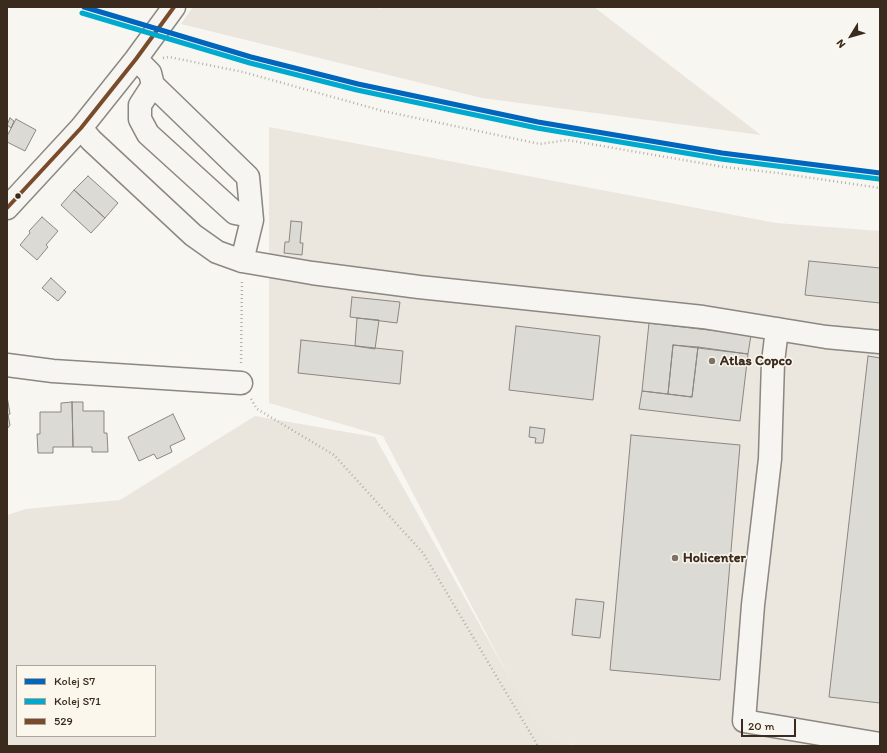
<!DOCTYPE html>
<html>
<head>
<meta charset="utf-8">
<style>
  body { margin:0 }
  #map { position:relative; width:887px; height:753px; overflow:hidden; background:#f8f6f0; font-family:Itim,sans-serif }
  canvas { display:block }
  .frame { position:absolute; inset:0; border:8px solid #3b2a1e; pointer-events:none }
  .legend { position:absolute; left:16px; top:665px; width:140px; height:72px; box-sizing:border-box; background:#fbf7ec; border:1px solid #aea59a; margin:0; padding:5px 7px; list-style:none; font-size:12px; color:#3b2a1e }
  .legend li { display:flex; align-items:center; gap:8px; height:20px }
  .legend b { width:20px; border:1px solid #aea59a }
  .north { position:absolute; left:831px; top:16px; width:40px; height:40px; -webkit-text-stroke:3px #fbf7ec; paint-order:stroke; rotate:233deg; font-size:11px; font-weight:700; line-height:16px; text-align:center; color:#3b2a1e }
  .north::after { content:''; display:block; margin:auto; width:14px; height:18px; background:#3b2a1e; clip-path:polygon(50% 0,100% 100%,50% 72%,0 100%) }
  .scale { position:absolute; left:741px; top:719px; width:55px; height:18px; box-sizing:border-box; border:2px solid #3b2a1e; border-top:0; padding-left:5px; font-size:12px; line-height:14px; white-space:nowrap; color:#3b2a1e; -webkit-text-stroke:3px #fbf7ec; paint-order:stroke }
</style>
</head>
<body>
<div id="map">
<canvas width="887" height="753"></canvas>
<div class="frame"></div>
<ul class="legend">
<li><b style="height:5px;background:#0065bd"></b>Kolej S7</li>
<li><b style="height:5px;background:#00a9ce"></b>Kolej S71</li>
<li><b style="height:5px;background:#7a4b2a"></b>529</li>
</ul>
<div class="north">N</div>
<div class="scale">20 m</div>
</div>
<script>
const c = document.querySelector('canvas').getContext('2d');
c.lineJoin = 'round';
function paint(path, color) { c.fillStyle = color; c.fill(path, 'evenodd'); }
const shape = rows => new Path2D(rows.map(r => 'M' + r).join(''));
function stroke(path, color, width, dash) { c.strokeStyle = color; c.lineWidth = width; c.lineCap = dash ? 'butt' : 'round'; c.setLineDash(dash || []); c.stroke(path); }
function drawText(font, color, halo, rows, align = 'center') {
  c.font = font + ' Itim,sans-serif'; c.lineWidth = 3; c.setLineDash([]); c.textBaseline = 'middle'; c.strokeStyle = halo; c.fillStyle = color; for (const [text, x, y, turn = 0] of rows) {
    c.save(); c.translate(x, y); c.rotate((+turn || 0) * Math.PI / 180); c.textAlign = isNaN(turn) ? turn : align; if (halo) c.strokeText(text, 0, 0); c.fillText(text, 0, 0); c.restore();
  }
}
paint(shape([
  [269,127,776,223,880,231,880,746,576,746,537,731,383,436,269,403]
]), '#ebe6de');
paint(shape([
  [193,7,378,7,381,9,382,7,594,7,761,135,482,98,181,24],
  [255,416,375,437,539,731,575,746,7,746,7,515,26,509,120,500],
  [17,666,155,666,155,736,17,736]
]), '#eae6dd');
const building = shape([
  [10,118,14,121,11,128,7,125,10,118],
  [16,119,36,130,25,151,7,142,7,136,16,119],
  [88,176,118,203,105,218,74,190,88,176],
  [74,190,105,218,91,233,61,205,74,190],
  [42,217,58,231,46,245,48,247,37,260,20,245,30,233,29,231,42,217],
  [291,221,302,222,300,243,303,243,302,255,284,253,285,242,289,242,291,221],
  [809,261,880,268,880,303,805,295,809,261],
  [51,278,66,292,58,301,42,288,51,278],
  [352,297,400,302,397,323,350,317,352,297],
  [357,318,379,320,375,349,355,346,357,318],
  [649,323,751,335,748,354,673,345,668,394,642,391,649,323],
  [516,326,600,336,593,400,509,390,516,326],
  [301,340,403,351,400,384,298,373,301,340],
  [673,345,698,347,692,397,668,394,673,345],
  [698,347,748,354,740,421,639,409,642,391,692,397,698,347],
  [868,356,880,358,880,703,829,697,868,356],
  [7,396,10,414,8,415,10,425,7,429,7,396],
  [72,402,73,447,53,447,53,453,38,453,37,434,40,434,40,412,61,412,61,403,72,402],
  [72,402,83,402,83,411,104,411,104,433,107,433,108,452,92,452,92,447,73,447,72,402],
  [173,414,185,439,170,446,172,452,157,459,154,454,139,461,128,437,173,414],
  [530,427,545,429,543,443,535,443,536,438,529,437,530,427],
  [631,435,740,445,720,680,610,670,631,435],
  [576,599,604,602,600,638,572,635,576,599]
]);
paint(building, '#dcdad5');
stroke(building, '#8b8781', 1);
const minor = shape([
  [136,59,150,73,153,85,248,177,252,220,242,261],
  [153,85,140,105,140,119,148,134,235,213,251,216],
  [81,128,91,140,193,235,217,252,242,261,312,273,419,287,703,317,826,337,880,342],
  [7,208,81,128,136,59,174,7],
  [777,329,773,362,770,459,753,605,744,721,880,744],
  [7,365,53,371,241,383]
]);
stroke(minor, '#8b8781', 25);
stroke(shape([
  [163,58,169,57,243,72,383,111,540,144,567,140,724,167,778,173,880,188],
  [241,363,242,280],
  [251,399,257,409,334,455,423,553,538,746]
]), '#b3b0ac', 2.5, [1, 3]);
stroke(minor, '#f6f5f1', 22);
stroke(shape([
  [7,208,81,128,136,59,174,7]
]), '#7a4b2a', 4);
stroke(shape([
  [84,7,251,57,358,84,538,122,722,153,880,173]
]), '#0065bd', 5);
stroke(shape([
  [82,13,250,63,357,90,537,128,721,159,879,179]
]), '#00a9ce', 5);
for (const [x, y, r, color] of [
  [18,196,3.5,"#3b2a1e"],
  [712,361,4,"#7d7168"],
  [675,558,4,"#7d7168"]
]) { const dot = new Path2D(); dot.arc(x, y, r, 0, 2 * Math.PI); c.fillStyle = color; c.fill(dot); stroke(dot, '#fbf7ec', 1.5); }
drawText('bold 14px', '#3b2a1e', '#fbf7ec', [
  ["Atlas Copco",720,361],
  ["Holicenter",683,558]
], 'left');
</script>
</body>
</html>
